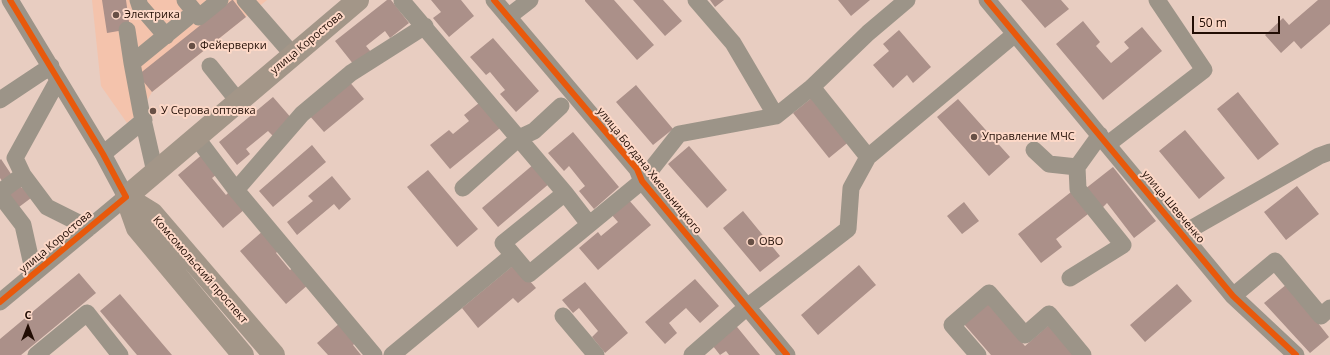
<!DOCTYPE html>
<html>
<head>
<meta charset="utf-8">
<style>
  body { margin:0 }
  #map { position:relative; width:1330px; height:355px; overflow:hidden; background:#e8cdc1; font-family:"Open Sans",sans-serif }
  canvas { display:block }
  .north { position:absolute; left:8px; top:307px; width:40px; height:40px; -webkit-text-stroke:3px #fdd8c7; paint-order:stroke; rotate:0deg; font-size:11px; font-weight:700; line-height:16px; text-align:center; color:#210d04 }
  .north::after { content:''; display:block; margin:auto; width:14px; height:18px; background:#210d04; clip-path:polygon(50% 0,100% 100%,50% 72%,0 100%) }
  .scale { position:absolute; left:1192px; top:16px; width:88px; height:18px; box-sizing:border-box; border:2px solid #210d04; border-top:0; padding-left:5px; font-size:12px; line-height:14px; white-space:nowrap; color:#210d04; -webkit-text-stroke:3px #fdd8c7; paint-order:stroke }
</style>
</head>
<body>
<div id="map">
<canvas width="1330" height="355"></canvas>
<div class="north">С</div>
<div class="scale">50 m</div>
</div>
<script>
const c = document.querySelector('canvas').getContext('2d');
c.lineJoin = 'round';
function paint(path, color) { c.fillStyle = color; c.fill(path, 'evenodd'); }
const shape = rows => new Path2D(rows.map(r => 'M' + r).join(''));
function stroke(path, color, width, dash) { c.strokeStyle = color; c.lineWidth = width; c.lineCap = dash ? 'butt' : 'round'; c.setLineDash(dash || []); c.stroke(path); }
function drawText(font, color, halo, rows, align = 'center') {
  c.font = font + ' "Open Sans",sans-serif'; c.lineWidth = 4; c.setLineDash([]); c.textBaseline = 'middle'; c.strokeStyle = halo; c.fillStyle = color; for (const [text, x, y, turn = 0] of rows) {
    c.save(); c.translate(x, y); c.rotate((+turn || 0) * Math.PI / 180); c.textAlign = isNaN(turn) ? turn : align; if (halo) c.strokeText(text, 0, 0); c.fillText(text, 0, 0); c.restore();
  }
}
paint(shape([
  [92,0,267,0,152,92,141,111,127,123,101,86]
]), '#f4c3ac');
paint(shape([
  [102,0,126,0,130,29,107,33],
  [232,0,233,0,246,17,152,92,138,75],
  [387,0,391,0,409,23,390,38,385,31,366,46,371,52,354,65,335,41],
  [431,0,461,0,474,16,449,37,433,18,441,12],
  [585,0,614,0,654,45,637,60,585,1],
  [633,0,663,0,682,21,665,36],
  [710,0,724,0,715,7],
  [838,0,870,0,851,16],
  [1021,0,1061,0,1069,9,1045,28],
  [1318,0,1330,0,1330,24,1301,49,1294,41,1281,53,1265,35,1283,18,1289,25],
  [1083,21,1100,42,1096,46,1111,63,1129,48,1124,42,1142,27,1162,51,1103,100,1056,44],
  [899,30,931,67,913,83,907,75,893,88,873,65,889,51,883,44],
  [493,38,539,91,516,112,500,94,505,90,490,72,486,75,470,57],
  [348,80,364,99,324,132,308,114],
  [636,85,673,129,653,145,616,102],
  [1238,92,1279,144,1258,160,1217,109],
  [814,96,851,140,829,158,793,113],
  [273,97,293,120,273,136,268,131,246,149,250,154,237,165,219,142],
  [484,99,505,124,450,169,430,145,449,130,453,134,469,121,464,115],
  [958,99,1010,157,989,176,937,117],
  [1185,130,1225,178,1199,199,1159,151],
  [573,132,619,187,594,209,579,191,585,186,569,166,564,171,548,153],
  [312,145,326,162,273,207,259,191],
  [689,146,727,190,707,208,668,164],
  [204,153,220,172,212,178,226,195,230,191,245,209,223,228,178,175],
  [1,159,19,186,35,195,15,210,5,197,10,193,0,178,0,160],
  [534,164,550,183,498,227,482,208],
  [1113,167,1156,221,1134,238,1107,203,1101,209,1085,189],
  [428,170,478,229,457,247,407,187],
  [332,176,351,199,339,210,334,204,297,235,287,222,313,201,308,196],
  [1297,186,1319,214,1286,240,1264,212],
  [1071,192,1088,214,1056,239,1062,247,1041,263,1018,234],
  [628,199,651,225,598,270,579,248,598,232,601,236,618,222,611,214],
  [964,202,979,221,962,234,947,216],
  [743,211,780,256,760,272,723,228],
  [264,230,280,249,276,253,290,270,294,267,309,284,286,304,240,251],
  [515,264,536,288,518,303,513,298,478,328,462,308],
  [859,265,876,285,818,335,801,315],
  [79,273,96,293,21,355,0,355,0,339],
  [695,279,719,306,700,323,686,308,669,323,677,333,665,344,645,322],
  [585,282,628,333,605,353,592,337,598,331,579,308,573,313,562,300],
  [1177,284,1192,301,1145,342,1130,325],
  [1287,284,1329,337,1310,353,1264,303],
  [120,294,172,355,137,355,100,311],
  [988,304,1025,346,1050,324,1077,355,991,355,964,324],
  [341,322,358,341,353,345,361,355,328,355,317,343],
  [733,322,760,355,729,355,726,351,720,355,709,341]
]), '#ab9089');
stroke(shape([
  [138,0,140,6,166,36],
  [185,0,199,17,220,0],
  [245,0,293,55],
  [494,0,637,169,642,181,787,355],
  [696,0,733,43,776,116],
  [987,0,1233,296,1296,355],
  [402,1,565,193,503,243,529,274,642,181,679,134,776,116,812,87,868,33,907,0],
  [508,17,530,0],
  [127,30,132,63,141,111,155,172],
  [132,63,187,18],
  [210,66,238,101],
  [812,87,868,157],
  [0,100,51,66],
  [196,137,236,190,374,355],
  [1108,144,1204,70,1157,0],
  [1034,150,1049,164,1077,167],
  [103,154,144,120],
  [23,175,15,158,58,80],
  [463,188,519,138,534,131,561,106],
  [236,190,302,114,351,73,425,26],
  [0,192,23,175,47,207,89,228],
  [565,193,589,224],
  [0,195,23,225,34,274],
  [1182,234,1319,156,1330,152],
  [1070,278,1123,245,1078,189,1077,167,1100,135],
  [1233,296,1275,261,1321,316,1330,308],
  [0,302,126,197,103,154,10,0],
  [563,316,596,355],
  [36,355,87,313,120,355],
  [392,355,513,255],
  [692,355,747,307,848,229,851,188,868,157,1015,34],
  [978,355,952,325,989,293,1025,335,1049,314,1083,355]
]), '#9c9488', 17);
stroke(shape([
  [126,197,358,0],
  [126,197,152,213,274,355],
  [126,197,137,228,243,355]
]), '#a39688', 22);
stroke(shape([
  [494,0,637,169,642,181,787,355],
  [987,0,1233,296,1296,355],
  [0,302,126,197,103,154,10,0]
]), '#e8590c', 6);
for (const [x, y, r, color] of [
  [116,15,4,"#675046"],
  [192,46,4,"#675046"],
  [153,111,4,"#675046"],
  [974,137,4,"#675046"],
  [751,242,4,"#675046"]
]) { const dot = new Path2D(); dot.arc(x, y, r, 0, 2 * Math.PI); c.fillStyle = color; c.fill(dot); stroke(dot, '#fdd8c7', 1.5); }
drawText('11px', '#210d04', '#fdd8c7', [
  ["Электрика",124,15],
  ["Фейерверки",200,46],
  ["У Серова оптовка",161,111],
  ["Управление МЧС",982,137],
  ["ОВО",759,242]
], 'left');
drawText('11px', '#210d04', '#fdd8c7', [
  ["улица Коростова",307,43,-40],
  ["улица Богдана Хмельницкого",649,171,51],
  ["улица Шевченко",1173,207,50],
  ["улица Коростова",56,242,-40],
  ["Комсомольский проспект",200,270,49]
]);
</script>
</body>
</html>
